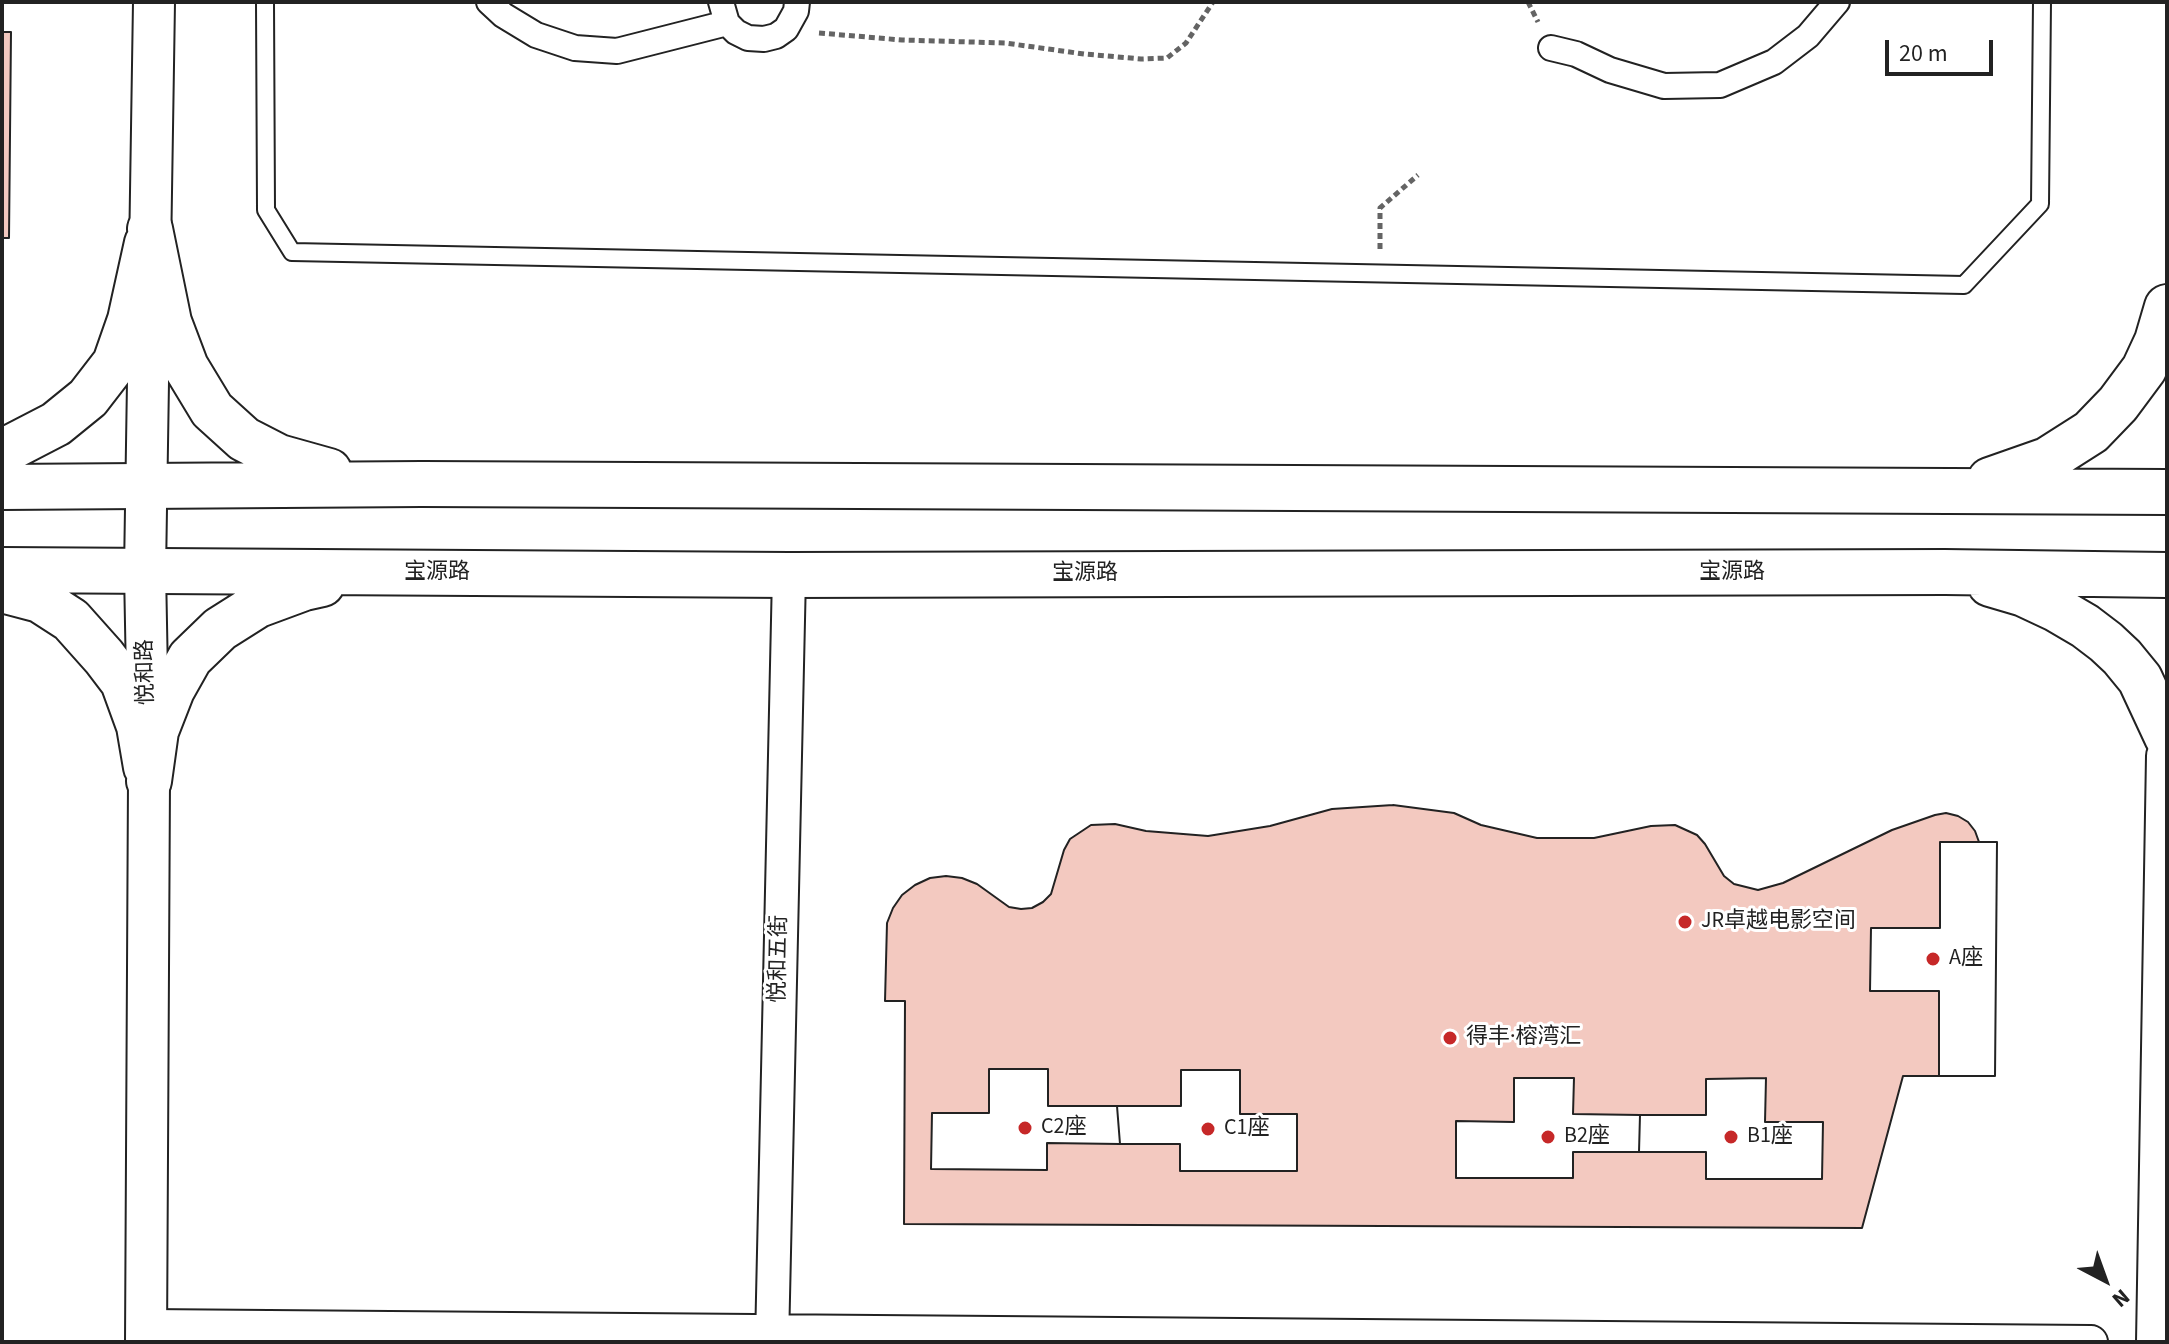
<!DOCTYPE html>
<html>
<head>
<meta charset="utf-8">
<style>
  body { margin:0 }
  #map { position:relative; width:2169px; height:1344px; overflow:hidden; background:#fff; font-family:"Source Sans 3",sans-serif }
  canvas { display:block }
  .frame { position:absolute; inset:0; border:4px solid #222; pointer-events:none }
  .north { position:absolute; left:2065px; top:1240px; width:80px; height:80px; -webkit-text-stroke:6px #fff; paint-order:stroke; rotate:139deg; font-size:22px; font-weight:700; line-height:32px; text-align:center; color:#222 }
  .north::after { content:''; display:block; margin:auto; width:28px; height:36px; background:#222; clip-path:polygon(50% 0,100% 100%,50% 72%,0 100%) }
  .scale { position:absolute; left:1885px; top:40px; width:108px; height:36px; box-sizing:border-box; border:4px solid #222; border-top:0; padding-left:10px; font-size:24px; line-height:28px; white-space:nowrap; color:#222; -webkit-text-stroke:6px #fff; paint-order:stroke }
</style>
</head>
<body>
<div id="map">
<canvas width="2169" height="1344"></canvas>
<div class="frame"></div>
<div class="north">N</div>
<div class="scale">20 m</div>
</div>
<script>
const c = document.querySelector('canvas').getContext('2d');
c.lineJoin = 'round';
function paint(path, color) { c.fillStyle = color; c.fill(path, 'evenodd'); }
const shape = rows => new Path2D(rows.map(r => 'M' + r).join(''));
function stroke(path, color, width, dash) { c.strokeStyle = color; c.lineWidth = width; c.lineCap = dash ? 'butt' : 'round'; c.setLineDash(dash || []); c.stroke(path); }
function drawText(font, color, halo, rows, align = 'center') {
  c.font = font + ' "Source Sans 3","Noto Sans SC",sans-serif'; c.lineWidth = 6; c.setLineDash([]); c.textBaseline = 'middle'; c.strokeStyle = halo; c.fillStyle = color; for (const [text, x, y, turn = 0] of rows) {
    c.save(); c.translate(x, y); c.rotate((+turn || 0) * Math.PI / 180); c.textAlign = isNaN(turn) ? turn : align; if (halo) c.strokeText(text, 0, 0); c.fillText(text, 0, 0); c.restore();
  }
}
const building = shape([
  [2,32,11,32,9,238,2,238,2,32],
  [1393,805,1454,813,1481,825,1537,838,1594,838,1651,826,1675,825,1697,835,1705,844,1724,876,1734,884,1758,890,1783,883,1892,830,1935,815,1946,813,1958,816,1968,822,1975,831,1979,842,1997,842,1995,1076,1903,1076,1862,1228,904,1224,905,1001,885,1001,887,923,893,908,902,895,915,885,930,878,946,876,962,878,977,884,1009,907,1021,909,1032,908,1043,902,1051,894,1064,850,1070,839,1091,825,1115,824,1146,831,1208,836,1270,826,1332,809,1393,805],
  [1940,842,1997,842,1995,1076,1939,1076,1939,991,1870,991,1871,928,1940,928,1940,842],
  [989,1069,1048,1069,1048,1106,1117,1106,1120,1144,1047,1143,1047,1170,931,1169,932,1113,989,1113,989,1069],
  [1181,1070,1240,1070,1240,1114,1297,1114,1297,1171,1180,1171,1180,1144,1120,1144,1117,1106,1181,1106,1181,1070],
  [1514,1078,1574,1078,1573,1114,1640,1115,1639,1152,1573,1152,1573,1178,1456,1178,1456,1121,1514,1122,1514,1078],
  [1766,1078,1765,1122,1823,1122,1822,1179,1706,1179,1706,1152,1639,1152,1640,1115,1706,1115,1706,1079,1766,1078]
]);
paint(building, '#f3c9c0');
stroke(building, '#222', 2);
const service = shape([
  [265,2,266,210,292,252,1964,285,2040,204,2042,2]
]);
const pedestrian = shape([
  [489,2,503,15,536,35,575,48,617,51,727,23],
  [721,2,727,23,736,32,748,38,764,39,776,36,786,29,796,11,797,2],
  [1551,48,1576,54,1610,70,1664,86,1720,85,1774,62,1808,36,1837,2]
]);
const minor = shape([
  [147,1326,2091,1342],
  [772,1342,789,575]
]);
const tertiary = shape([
  [146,1342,149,781,145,571,154,2],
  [2157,1342,2167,756]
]);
const primary = shape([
  [150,229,169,322,186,367,212,410,244,439,279,457,329,471],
  [2,452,56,424,88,398,115,363,130,320,147,243],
  [1990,480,2047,460,2091,432,2118,404,2144,369,2157,341,2167,307],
  [2,487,422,484,2167,492],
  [2,570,789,575,1945,572,2167,575],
  [1990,584,2024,594,2056,609,2085,626,2106,642,2122,657,2140,679,2167,737],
  [2,590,40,600,71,620,104,657,123,682,139,726,146,767],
  [149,781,156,731,172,690,190,658,220,629,258,605,304,588,322,584]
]);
stroke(service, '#222', 20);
stroke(pedestrian, '#222', 28);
stroke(minor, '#222', 36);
stroke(tertiary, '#222', 44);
stroke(primary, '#222', 48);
stroke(shape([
  [1528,2,1538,22],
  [819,33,902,40,1005,43,1084,54,1141,59,1167,58,1186,43,1213,2],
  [1380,249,1380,208,1418,175]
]), '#646464', 5, [6, 4]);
stroke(service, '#fff', 16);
stroke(pedestrian, '#fff', 24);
stroke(minor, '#fff', 32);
stroke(tertiary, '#fff', 40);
stroke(primary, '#fff', 44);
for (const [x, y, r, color] of [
  [1685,922,8,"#c62828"],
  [1933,959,8,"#c62828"],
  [1450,1038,8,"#c62828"],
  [1025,1128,8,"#c62828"],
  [1208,1129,8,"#c62828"],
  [1548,1137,8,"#c62828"],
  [1731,1137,8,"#c62828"]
]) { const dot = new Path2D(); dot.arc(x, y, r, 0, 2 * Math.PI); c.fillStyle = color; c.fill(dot); stroke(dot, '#fff', 3); }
drawText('22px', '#222', '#fff', [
  ["宝源路",437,573],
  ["宝源路",1732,573],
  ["宝源路",1085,574],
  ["悦和路",147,672,-91],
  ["悦和五街",780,959,-89]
]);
drawText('22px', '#222', '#fff', [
  ["JR卓越电影空间",1701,922],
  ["A座",1949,959],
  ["得丰·榕湾汇",1466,1038],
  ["C2座",1041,1128],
  ["C1座",1224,1129],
  ["B2座",1564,1137],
  ["B1座",1747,1137]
], 'left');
</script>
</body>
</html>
